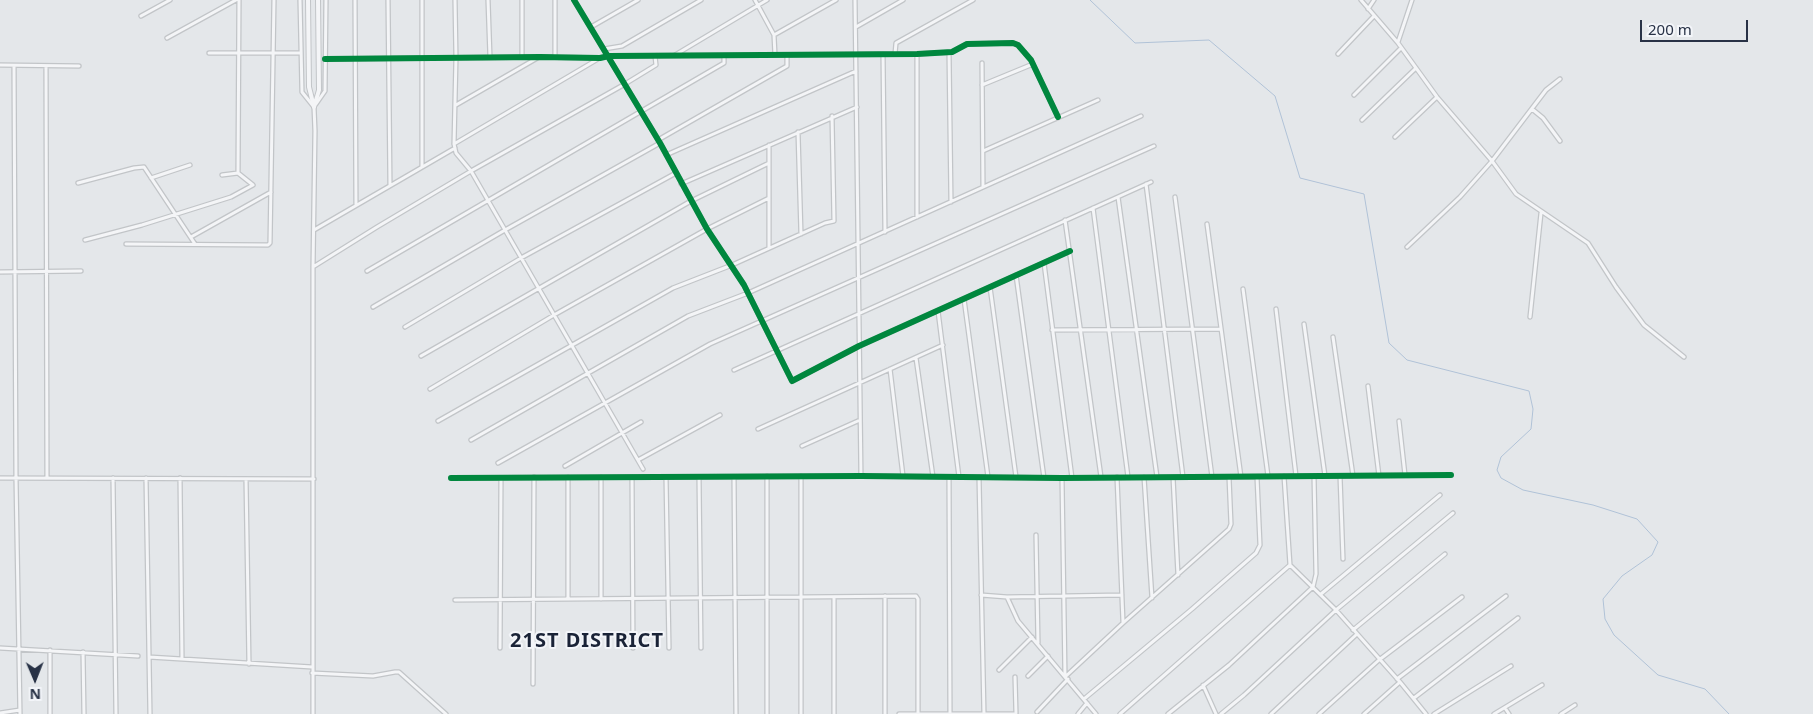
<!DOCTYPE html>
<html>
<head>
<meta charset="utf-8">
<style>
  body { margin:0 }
  #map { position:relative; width:1813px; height:714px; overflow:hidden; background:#e4e7ea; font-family:"Noto Sans",sans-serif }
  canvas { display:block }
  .north { position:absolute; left:10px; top:654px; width:50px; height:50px; -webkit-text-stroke:4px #f3f5f9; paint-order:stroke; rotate:179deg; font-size:14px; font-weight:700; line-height:20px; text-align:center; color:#283246 }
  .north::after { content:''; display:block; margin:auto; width:18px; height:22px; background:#283246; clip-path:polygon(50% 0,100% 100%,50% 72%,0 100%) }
  .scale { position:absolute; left:1640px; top:20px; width:108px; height:22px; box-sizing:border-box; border:2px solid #283246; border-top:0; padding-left:6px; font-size:15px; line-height:18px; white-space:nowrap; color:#283246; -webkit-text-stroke:4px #f3f5f9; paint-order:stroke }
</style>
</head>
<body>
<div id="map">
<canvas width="1813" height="714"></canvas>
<div class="north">N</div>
<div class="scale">200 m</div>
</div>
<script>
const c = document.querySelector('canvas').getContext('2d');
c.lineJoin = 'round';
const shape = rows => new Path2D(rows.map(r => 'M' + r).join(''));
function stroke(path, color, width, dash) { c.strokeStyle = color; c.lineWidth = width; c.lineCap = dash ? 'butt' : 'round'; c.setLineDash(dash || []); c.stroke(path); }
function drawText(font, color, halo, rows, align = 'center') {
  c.font = font + ' "Noto Sans",sans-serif'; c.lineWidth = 4; c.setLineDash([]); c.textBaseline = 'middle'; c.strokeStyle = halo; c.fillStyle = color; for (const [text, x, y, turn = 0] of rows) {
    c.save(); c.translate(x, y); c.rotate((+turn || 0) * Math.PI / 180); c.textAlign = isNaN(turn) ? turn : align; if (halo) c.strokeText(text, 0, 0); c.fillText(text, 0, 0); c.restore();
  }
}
stroke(shape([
  [1090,0,1135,43,1209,40,1275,96,1300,178,1364,194,1389,343,1407,360,1529,391,1533,409,1531,429,1501,457,1497,470,1501,478,1523,490,1593,505,1637,519,1658,542,1652,555,1622,576,1603,599,1605,619,1614,635,1658,675,1705,689,1729,714]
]), '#b0c2d7', 1);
const minor = shape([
  [300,0,302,92,314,107,315,131,313,267,313,714],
  [355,0,356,205],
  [388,0,390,185],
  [455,0,456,58,454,144,456,153,471,171,643,469],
  [488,0,490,57],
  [555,0,555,57],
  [574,0,660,143,707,229,744,285,792,381,859,346,1070,251],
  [755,0,774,35,775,55],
  [855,0,861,476],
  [1361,0,1398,43,1437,97,1492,161,1516,194,1588,243,1616,287,1644,325,1684,357],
  [1368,9,1374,0],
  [141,16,170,0],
  [591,27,638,0],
  [856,27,903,0],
  [774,35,836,0],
  [167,38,236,0],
  [1398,42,1412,0],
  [604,49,622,46,701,0],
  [949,52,951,202],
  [209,53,300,53],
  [883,54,885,232],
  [895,54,896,43,973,0],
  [917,54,917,217],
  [1338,54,1374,16],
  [675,55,767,0],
  [522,57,522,0],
  [325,59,540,57,600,58,609,56,917,54,952,52,967,44,1013,43,1018,45,1031,60,1058,117],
  [982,63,983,187],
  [0,65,79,66],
  [14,66,16,478,20,714],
  [46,66,47,478],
  [982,85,1033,64],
  [1354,95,1401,48],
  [316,104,325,91,326,0],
  [456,105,539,57],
  [1532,109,1543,118,1560,141],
  [1362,120,1416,68],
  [798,132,801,234],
  [1395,137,1437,97],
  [658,140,787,66,787,55],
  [454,144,598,59],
  [983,151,1098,100],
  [666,155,856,71],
  [422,167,422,0],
  [238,173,239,0],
  [151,178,190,165],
  [78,183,134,168,144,167,195,244],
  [681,184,857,107],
  [1146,184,1183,477],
  [1118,197,1157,477],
  [1175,197,1212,477],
  [1093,208,1128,477],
  [1065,220,1101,477],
  [1207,224,1241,477],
  [314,230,455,148],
  [191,237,271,192],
  [85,240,142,225,231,197,253,185,238,173,222,175],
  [126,244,268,245,270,243,274,0],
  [1407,247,1460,197,1492,161,1546,90,1560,79],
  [769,248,769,145],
  [1044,263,1072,478],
  [313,267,377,227,471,171,625,84,656,65,655,56],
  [367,271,724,63,724,56],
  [0,272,81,271],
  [1016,275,1044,478],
  [990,287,1016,477],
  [1243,289,1268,476],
  [964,299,988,477],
  [373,307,505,230,660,143],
  [1276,309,1296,476],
  [938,311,959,477],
  [1530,317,1541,213],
  [1304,324,1325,476],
  [405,327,521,258,676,173],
  [1052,330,1220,329],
  [1333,337,1353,476],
  [421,356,691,201,769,163],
  [916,358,933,477],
  [890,369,903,476],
  [734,370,1151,182],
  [1368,386,1379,476],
  [430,389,554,315,707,229,769,198],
  [438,421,673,288,732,265,825,223,834,221,832,116],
  [1399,421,1405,475],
  [758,429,943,345],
  [471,440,688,316,748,293,1141,116],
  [802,446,860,420],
  [638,460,720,415],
  [498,463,710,344,1154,146],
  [565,466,641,422],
  [767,476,767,714],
  [801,476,801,714],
  [1284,476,1290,565,1336,610,1400,682,1426,714],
  [1340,476,1343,559],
  [568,477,568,599],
  [632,477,633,648],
  [666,477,669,648],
  [699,477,701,648],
  [734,477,736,714],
  [949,477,950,714],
  [979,477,984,714],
  [1117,477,1123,622],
  [1144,477,1152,598],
  [1173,477,1178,575],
  [0,478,314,479],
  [113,478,116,714],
  [146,478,150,714],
  [180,478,182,659],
  [451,478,861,476,1062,478,1451,475],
  [1062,478,1065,676],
  [246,479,249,664],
  [1036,535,1038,643],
  [1321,594,1440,495],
  [981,595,1007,597,1018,621,1096,714],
  [834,597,834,714],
  [1007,597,1122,595],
  [601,599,601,477],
  [455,600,916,596,918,599,918,714],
  [1353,630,1445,554],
  [0,648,138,656],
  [500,648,501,478],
  [50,650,50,714],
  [83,652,84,714],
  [149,657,312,667],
  [999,670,1032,637],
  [312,673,373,676,395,672,399,672,446,714],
  [1028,676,1048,656],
  [1015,677,1016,713],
  [1065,677,1123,623,1229,529,1231,524,1229,477],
  [1397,679,1506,596],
  [533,684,534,477],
  [1203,685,1216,714],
  [1414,698,1518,618],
  [1084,699,1192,609,1256,553,1260,545,1257,477],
  [1505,708,1509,714],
  [1037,712,1068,679],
  [0,713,20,710],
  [885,714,885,596],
  [899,714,1016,714],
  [1078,714,1087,703],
  [1120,714,1290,565],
  [1168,714,1229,665,1313,587,1316,574,1314,476],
  [1221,714,1244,695,1336,610,1453,513],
  [1271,714,1357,634],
  [1319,714,1379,660,1462,597],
  [1364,714,1400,682],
  [1434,714,1511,666],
  [1494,714,1542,685],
  [1561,714,1575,705]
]);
const tertiary = shape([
  [308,0,309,87,314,107],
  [314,107,319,90,318,0]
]);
stroke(minor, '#c2c5c8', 5.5);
stroke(tertiary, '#c2c5c8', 6);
stroke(minor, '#f4f5f7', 3);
stroke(tertiary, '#f4f5f7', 4);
stroke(shape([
  [574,0,660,143,707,229,744,285,792,381,859,346,1070,251],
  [325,59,540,57,600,58,609,56,917,54,952,52,967,44,1013,43,1018,45,1031,60,1058,117],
  [451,478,861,476,1062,478,1451,475]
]), '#00873e', 6);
c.letterSpacing = '1px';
drawText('bold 20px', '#1a2337', '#f3f5f9', [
  ["21ST DISTRICT",587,641]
]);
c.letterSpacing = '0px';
</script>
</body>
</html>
